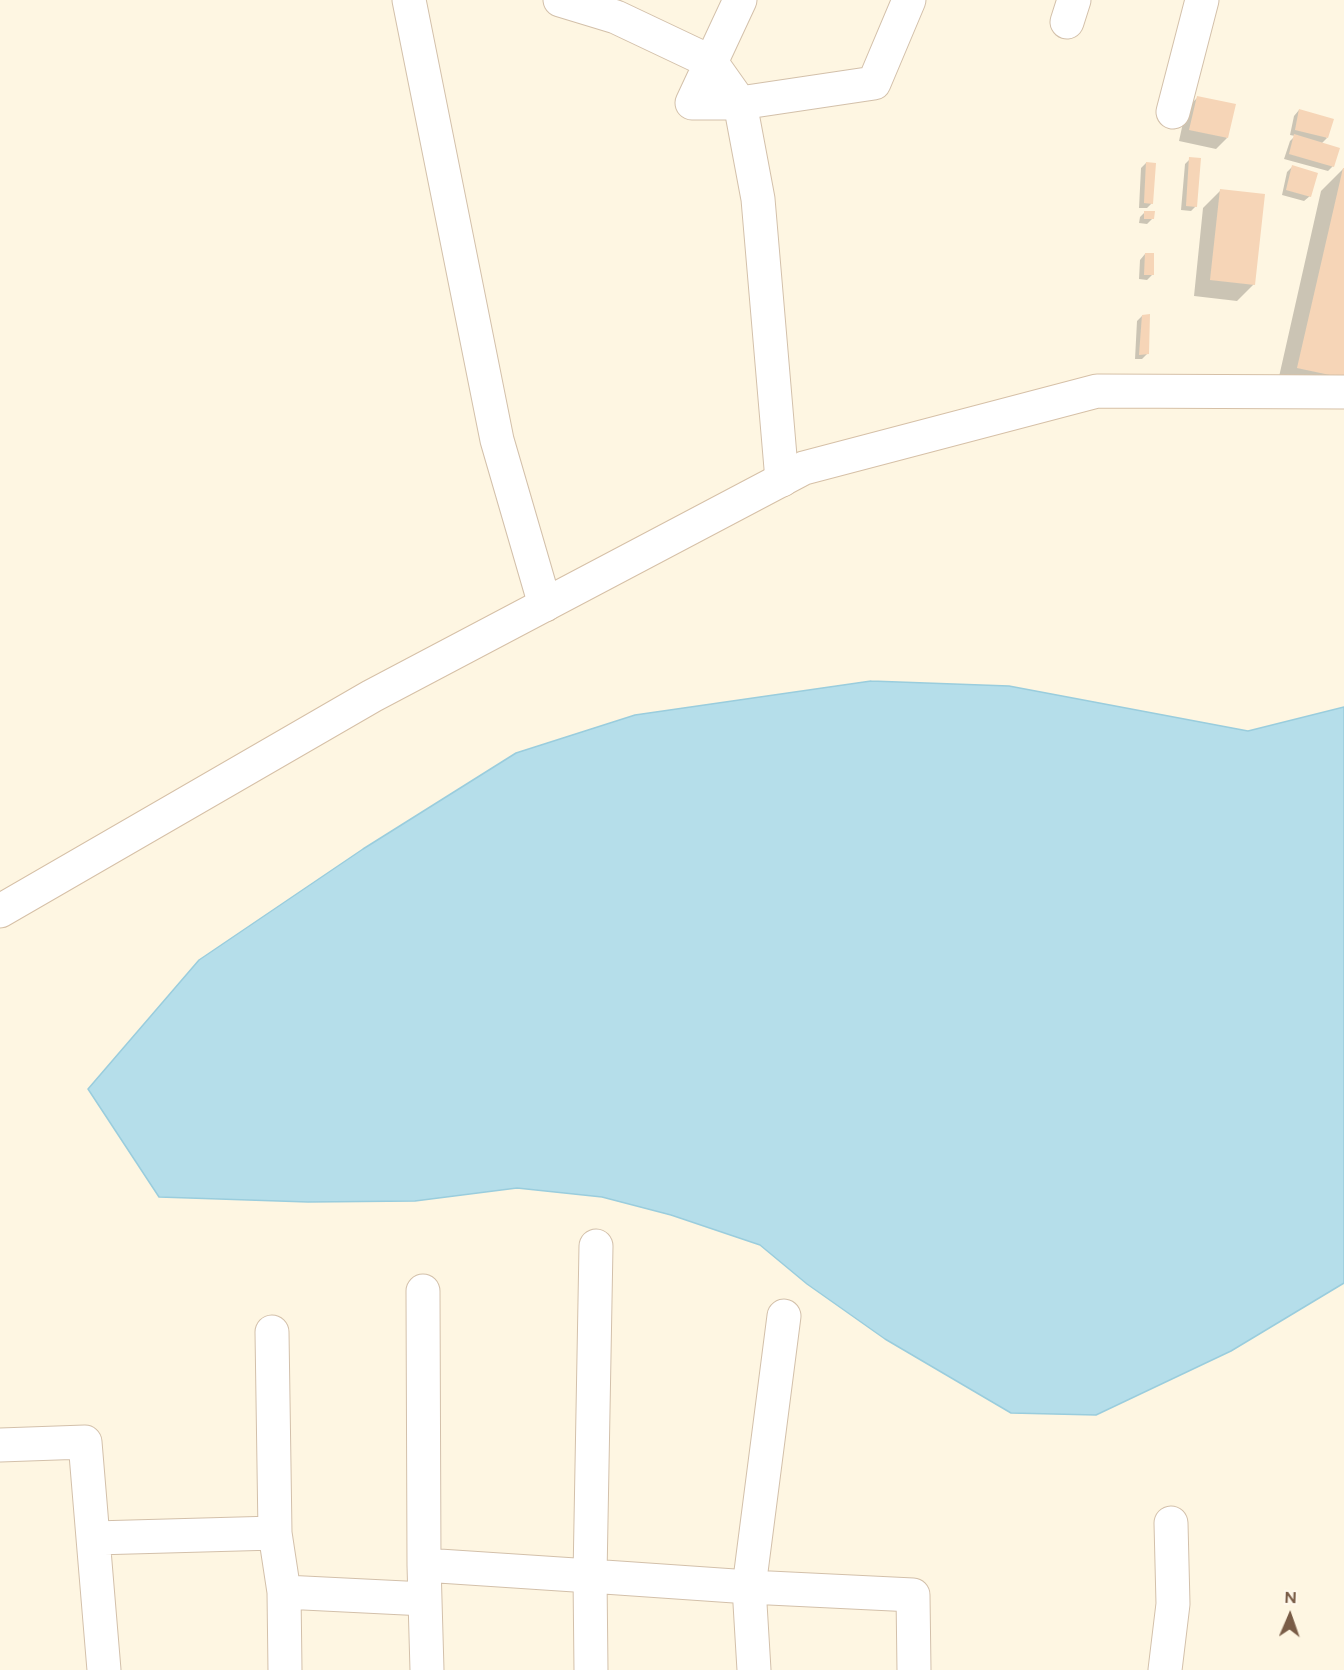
<!DOCTYPE html>
<html>
<head>
<meta charset="utf-8">
<style>
  body { margin:0 }
  #map { position:relative; width:1344px; height:1670px; overflow:hidden; background:#fef6e2; font-family:Figtree,sans-serif }
  canvas { display:block }
  .north { position:absolute; left:1260px; top:1586px; width:60px; height:60px; -webkit-text-stroke:4px #fff8eb; paint-order:stroke; rotate:2deg; font-size:16px; font-weight:700; line-height:24px; text-align:center; color:#795c46 }
  .north::after { content:''; display:block; margin:auto; width:21px; height:27px; background:#795c46; clip-path:polygon(50% 0,100% 100%,50% 72%,0 100%) }
</style>
</head>
<body>
<div id="map">
<canvas width="1344" height="1670"></canvas>
<div class="north">N</div>
</div>
<script>
const c = document.querySelector('canvas').getContext('2d');
c.lineJoin = 'round';
function paint(path, color) { c.fillStyle = color; c.fill(path, 'evenodd'); }
const shape = rows => new Path2D(rows.map(r => 'M' + r).join(''));
function stroke(path, color, width, dash) { c.strokeStyle = color; c.lineWidth = width; c.lineCap = dash ? 'butt' : 'round'; c.setLineDash(dash || []); c.stroke(path); }
const water = shape([
  [871,681,1009,686,1248,731,1344,707,1344,1283,1231,1351,1096,1415,1011,1413,885,1339,807,1284,760,1245,671,1215,602,1197,517,1188,415,1201,308,1202,159,1197,88,1089,199,960,363,849,516,753,635,715,871,681]
]);
paint(water, '#b5deea');
stroke(water, '#9acddd', 1.5);
paint(shape([
  [1198,97,1227,138,1216,149,1179,141,1186,109],
  [1299,110,1327,138,1321,144,1333,166,1328,171,1284,159,1290,141,1295,136,1290,135,1294,116],
  [1190,159,1196,206,1191,211,1181,210,1185,164],
  [1146,163,1152,203,1147,208,1139,208,1141,168],
  [1292,167,1310,196,1304,201,1282,195,1287,172],
  [1344,168,1344,391,1276,390,1321,191],
  [1220,191,1254,284,1237,301,1194,296,1203,208],
  [1145,212,1153,218,1147,224,1139,223,1140,217],
  [1145,254,1152,275,1147,280,1139,279,1140,260],
  [1142,316,1148,353,1142,359,1135,359,1137,321]
]), '#0003');
paint(shape([
  [1197,96,1236,104,1228,138,1189,130],
  [1299,109,1334,119,1328,138,1295,130],
  [1294,134,1340,148,1334,167,1289,154],
  [1189,157,1201,158,1197,207,1186,206],
  [1146,162,1156,163,1153,204,1144,203],
  [1292,165,1318,173,1311,197,1286,190],
  [1343,168,1344,168,1344,378,1297,368],
  [1220,189,1265,194,1255,285,1210,280],
  [1144,211,1155,211,1154,219,1144,219],
  [1145,253,1154,253,1154,275,1144,275],
  [1150,314,1149,354,1139,355,1142,315]
]), '#f6d5b7');
const minor = shape([
  [409,0,497,440,545,605],
  [560,0,616,17,711,62,740,103,874,83,909,0],
  [740,0,692,103,740,103,758,199,782,480],
  [1067,22,1074,0],
  [1173,112,1202,0],
  [596,1246,590,1576,749,1587,754,1670],
  [423,1291,424,1565],
  [784,1316,749,1587,913,1595,914,1670],
  [272,1332,275,1533],
  [0,1445,85,1442,104,1670],
  [95,1538,275,1533,284,1592,425,1599],
  [284,1592,285,1670],
  [427,1670,424,1565,590,1576,591,1670],
  [1165,1670,1173,1604,1171,1523]
]);
const secondary = shape([
  [0,911,372,696,804,468,1097,391,1344,392]
]);
stroke(minor, '#d3c0aa', 35);
stroke(secondary, '#d6c0a7', 35);
stroke(minor, '#fff', 33);
stroke(secondary, '#fff', 33);
</script>
</body>
</html>
